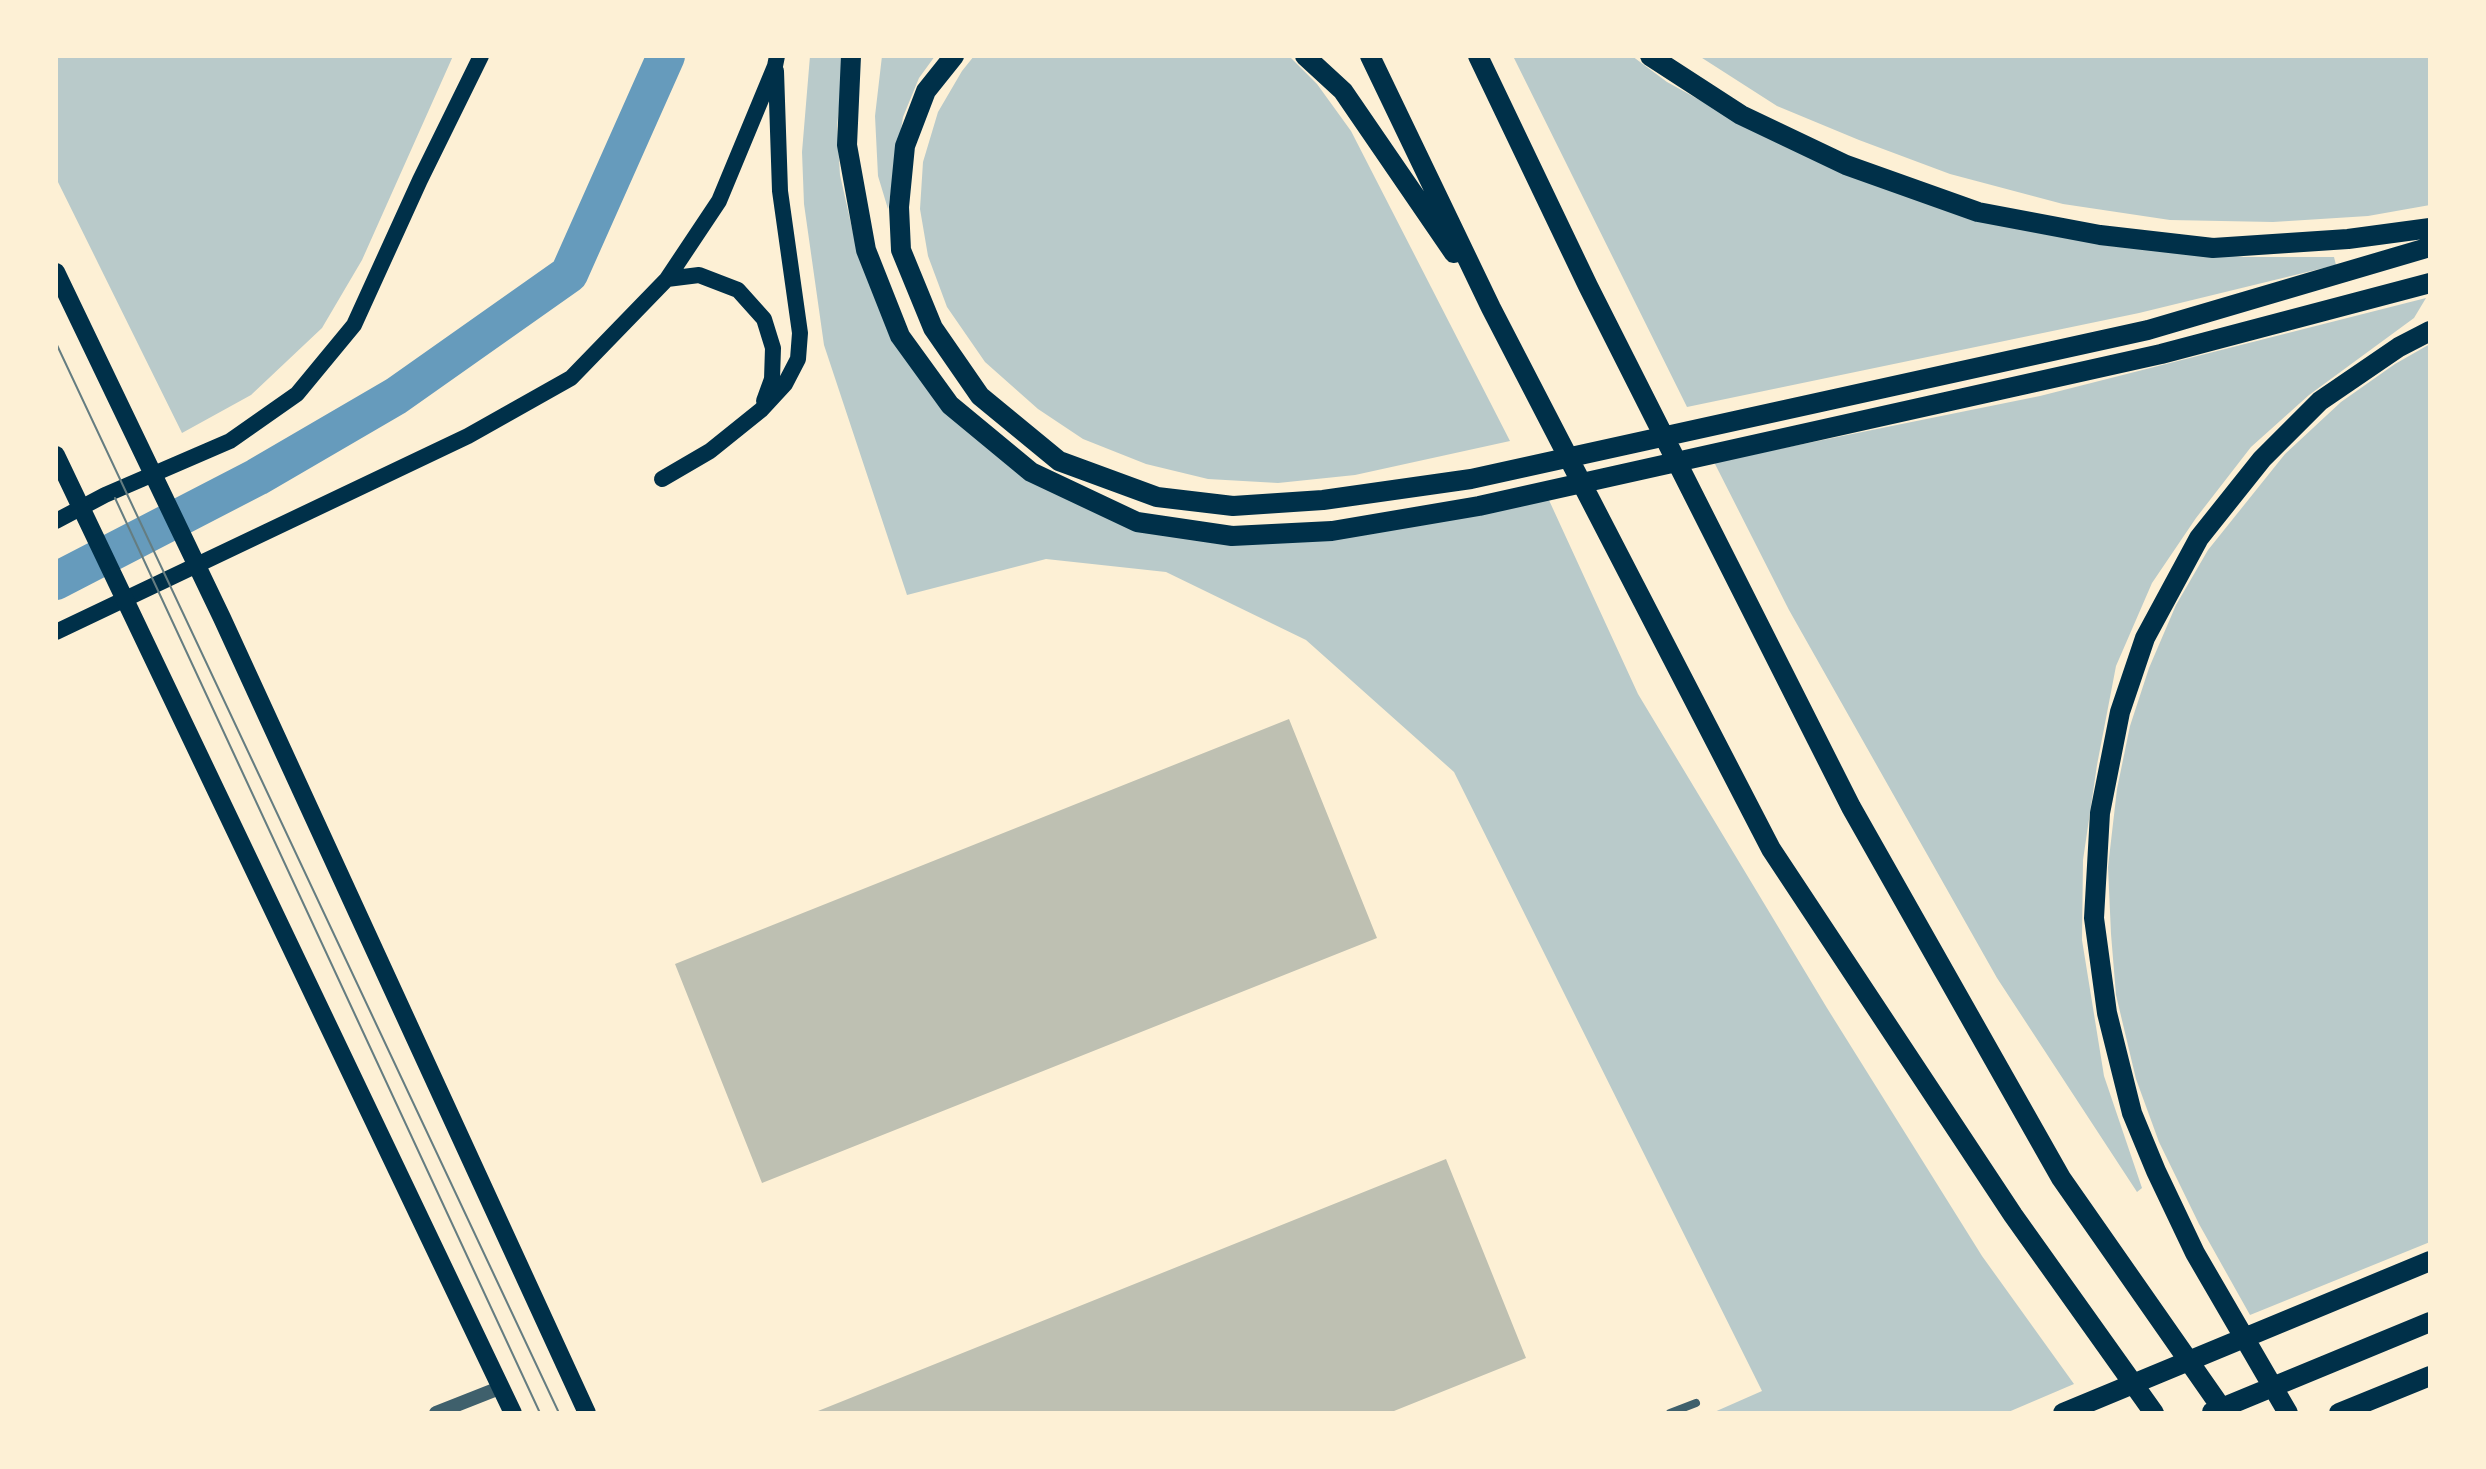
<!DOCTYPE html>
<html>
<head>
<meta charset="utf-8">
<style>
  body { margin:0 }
  #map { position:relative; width:2486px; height:1469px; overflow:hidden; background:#fdf0d5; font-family:Inter,sans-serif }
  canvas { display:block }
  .frame { position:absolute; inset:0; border:58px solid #fdf0d5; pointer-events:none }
</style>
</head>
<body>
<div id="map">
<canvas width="2486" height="1469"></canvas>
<div class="frame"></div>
</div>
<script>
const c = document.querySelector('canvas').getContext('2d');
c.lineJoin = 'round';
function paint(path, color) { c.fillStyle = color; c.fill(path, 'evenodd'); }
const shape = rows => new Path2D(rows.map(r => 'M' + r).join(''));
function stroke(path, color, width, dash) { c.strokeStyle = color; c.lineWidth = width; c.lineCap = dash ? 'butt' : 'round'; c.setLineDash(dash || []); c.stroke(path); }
paint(shape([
  [56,56,453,56,362,260,322,328,251,395,182,433,56,178],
  [810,56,845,56,837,126,840,175,854,237,906,354,1017,468,1225,543,1548,498,1638,694,1827,1008,1982,1256,2074,1384,2006,1413,1712,1413,1762,1391,1454,772,1306,640,1166,572,1046,559,907,595,824,345,804,204,802,152],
  [882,56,935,56,919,78,903,117,888,209,878,176,875,116],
  [974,56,1289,56,1317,84,1351,131,1510,441,1355,475,1278,483,1208,479,1146,464,1083,439,1038,409,985,362,947,307,928,256,920,209,923,162,938,112,962,71],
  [1513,56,1632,56,1667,82,1765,136,2000,224,2109,246,2244,257,2334,257,2336,265,2139,313,1687,407],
  [1699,56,2430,56,2430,205,2368,216,2273,222,2170,220,2063,204,1950,174,1859,140,1777,106],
  [2426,298,2414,318,2309,395,2251,447,2196,518,2152,583,2116,666,2097,765,2083,860,2082,940,2104,1076,2142,1188,2137,1192,1997,978,1789,610,1714,462,2040,396],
  [2430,344,2430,1242,2250,1315,2199,1224,2159,1142,2136,1079,2116,995,2111,934,2108,867,2117,789,2130,726,2149,668,2176,605,2208,550,2285,454,2341,402,2395,364]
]), '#b9caca');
stroke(shape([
  [56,581,257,477,396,396,569,274,666,56]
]), '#669bbc', 38);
paint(shape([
  [1289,719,1377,938,762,1183,675,964],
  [1446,1159,1526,1358,1389,1413,813,1413]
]), '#bec0b2');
stroke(shape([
  [1670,1413,1696,1403]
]), '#3f606c', 8);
stroke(shape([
  [436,1413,502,1387]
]), '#3f606c', 14);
stroke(shape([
  [667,279,699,275,738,290,764,319,773,348,772,379,764,401],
  [662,479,710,451,761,410,785,384,798,359,800,333,780,191,776,71],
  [56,521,105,495,230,441,297,394,354,325,420,180,481,56],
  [56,632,468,436,571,378,667,279,719,201,775,66,777,56]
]), '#003049', 16);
stroke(shape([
  [56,272,222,618,587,1413],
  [56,455,513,1413]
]), '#003049', 18);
stroke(shape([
  [851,56,847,145,866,250,900,336,950,405,1031,472,1137,522,1232,536,1332,531,1479,506,2161,354,2430,283],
  [954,56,926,91,905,146,899,207,901,250,933,328,980,396,1059,461,1157,497,1233,506,1323,500,1471,479,2148,330,2430,247],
  [1305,56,1343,91,1454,253],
  [1370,56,1491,308,1771,849,2013,1215,2154,1413],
  [1478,56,1588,286,1851,807,2061,1178,2225,1413],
  [1650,56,1741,115,1846,165,1978,212,2100,235,2213,248,2348,239,2430,228],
  [2212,1412,2430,1322],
  [2063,1413,2430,1261],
  [2288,1413,2195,1253,2156,1171,2132,1113,2107,1013,2094,918,2100,813,2120,712,2145,638,2199,538,2262,459,2320,401,2399,347,2430,331],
  [2339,1413,2430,1376]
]), '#003049', 20);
stroke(shape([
  [56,343,559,1413],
  [115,498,540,1413]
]), '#657d81', 2);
</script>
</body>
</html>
